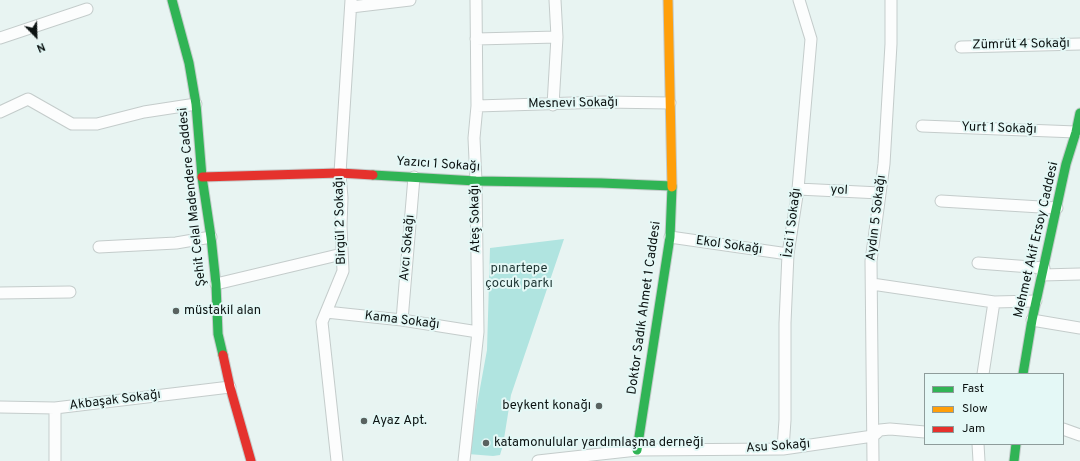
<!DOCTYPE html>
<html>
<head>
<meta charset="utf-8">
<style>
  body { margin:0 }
  #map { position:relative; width:1080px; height:461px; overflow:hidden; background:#e8f4f2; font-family:Overpass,sans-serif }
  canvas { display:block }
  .legend { position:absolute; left:924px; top:373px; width:140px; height:72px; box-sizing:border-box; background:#e4f8f6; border:1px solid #8e9c9b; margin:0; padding:5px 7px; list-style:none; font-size:12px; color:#0c1312 }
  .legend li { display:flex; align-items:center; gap:8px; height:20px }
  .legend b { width:20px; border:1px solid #8e9c9b }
  .north { position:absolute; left:16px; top:16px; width:40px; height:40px; -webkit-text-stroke:3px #e4f8f6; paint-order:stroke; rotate:157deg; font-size:11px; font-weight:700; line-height:16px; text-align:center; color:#0c1312 }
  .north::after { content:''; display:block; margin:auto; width:14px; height:18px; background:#0c1312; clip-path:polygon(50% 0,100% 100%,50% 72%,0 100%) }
</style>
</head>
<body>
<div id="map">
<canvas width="1080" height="461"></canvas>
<ul class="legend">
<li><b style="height:5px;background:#30b455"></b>Fast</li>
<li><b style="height:5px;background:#ff9f0a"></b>Slow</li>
<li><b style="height:5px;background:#e5322d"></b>Jam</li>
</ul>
<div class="north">N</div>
</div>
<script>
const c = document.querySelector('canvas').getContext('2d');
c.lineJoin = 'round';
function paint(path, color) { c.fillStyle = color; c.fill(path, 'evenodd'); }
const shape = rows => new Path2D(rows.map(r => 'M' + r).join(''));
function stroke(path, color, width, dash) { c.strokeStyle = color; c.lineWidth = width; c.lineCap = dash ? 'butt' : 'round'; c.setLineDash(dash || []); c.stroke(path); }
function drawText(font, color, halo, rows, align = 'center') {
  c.font = font + ' Overpass,sans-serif'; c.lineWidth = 4; c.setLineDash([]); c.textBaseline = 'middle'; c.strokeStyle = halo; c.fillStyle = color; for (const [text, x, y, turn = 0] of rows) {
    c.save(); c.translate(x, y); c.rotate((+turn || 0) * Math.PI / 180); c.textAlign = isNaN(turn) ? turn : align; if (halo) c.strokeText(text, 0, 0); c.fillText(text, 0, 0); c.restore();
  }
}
paint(shape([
  [564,239,511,395,503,445,500,455,493,456,468,454,487,350,490,248]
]), '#b0e4e0');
const street = shape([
  [351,7,410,0],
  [0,38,87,9],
  [476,39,557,37],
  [961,47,1080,44],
  [553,105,557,37,555,0],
  [477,106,604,102,670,103],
  [0,112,28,99,72,124,97,124,144,112,196,104],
  [922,126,1076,132],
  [798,189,880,193],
  [941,201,1057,208],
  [670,237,788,254],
  [99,247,176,243,211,237],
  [978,263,1044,268],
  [1042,275,1080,274],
  [216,284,342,254],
  [872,284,994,302],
  [0,293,70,292],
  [326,312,402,320,478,332],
  [402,320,414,177],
  [1032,320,1080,328],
  [983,374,994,302,1036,301],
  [0,407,55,408,230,387],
  [55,408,55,461],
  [1063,429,1080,435],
  [873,436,880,430,890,429,925,432],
  [978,444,979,461],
  [783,449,785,420,785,323,788,254,798,189,811,39,799,0],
  [337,461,322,322,343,271,341,226,342,198,340,173,351,0],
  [464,461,478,332,476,181,474,138,477,106,476,0],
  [538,461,637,450,783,449,873,436],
  [873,461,871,261,884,164,891,44,891,0]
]);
const fast = shape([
  [172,0,189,63,196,104,202,177,211,237,216,284,218,334,223,355],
  [373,175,476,181,601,183,672,186],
  [1023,374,1032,320,1066,164,1076,132,1080,113],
  [637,450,670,237,672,187],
  [1014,461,1016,444]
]);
const slow = shape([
  [668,0,672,187]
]);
const jam = shape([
  [202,177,340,173,373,175],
  [223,355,230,387,251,461]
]);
stroke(street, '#c4cccb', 13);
stroke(fast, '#c4cccb', 11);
stroke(slow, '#c4cccb', 11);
stroke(jam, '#c4cccb', 11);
stroke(street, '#fcfdfd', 11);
stroke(fast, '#30b455', 9);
stroke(slow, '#ff9f0a', 9);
stroke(jam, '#e5322d', 9);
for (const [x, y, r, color] of [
  [176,311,4,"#596260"],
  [599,406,4,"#596260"],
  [364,421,4,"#596260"],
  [486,443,4,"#596260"]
]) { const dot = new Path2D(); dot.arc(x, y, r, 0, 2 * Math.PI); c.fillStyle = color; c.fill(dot); stroke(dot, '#e4f8f6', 1.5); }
drawText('13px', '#0c1312', '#e4f8f6', [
  ["Zümrüt 4 Sokağı",1021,45,-1],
  ["Mesnevi Sokağı",573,104,-1],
  ["Yurt 1 Sokağı",999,129,2],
  ["Yazıcı 1 Sokağı",438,165,4],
  ["yol",839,191,3],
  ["Şehit Celal Madendere Caddesi",193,197,-96],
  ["Aydın 5 Sokağı",877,218,-83],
  ["Ateş Sokağı",476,219,-91],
  ["Birgül 2 Sokağı",341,221,-92],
  ["İzci 1 Sokağı",793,223,-83],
  ["Mehmet Akif Ersoy Caddesi",1037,240,-77],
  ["Ekol Sokağı",729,246,8],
  ["Avcı Sokağı",408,248,-85],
  ["Doktor Sadık Ahmet 1 Caddesi",645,308,-82],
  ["Kama Sokağı",402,321,7],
  ["Akbaşak Sokağı",115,401,-7],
  ["Asu Sokağı",778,447,-4]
]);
drawText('13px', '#1b3230', '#e4f8f6', [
  ["pınartepe",519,269],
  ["çocuk parkı",519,284]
]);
drawText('13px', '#0c1312', '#e4f8f6', [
  ["müstakil alan",184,311],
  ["beykent konağı",591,406,"right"],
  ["Ayaz Apt.",372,421],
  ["katamonulular yardımlaşma derneği",494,443]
], 'left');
</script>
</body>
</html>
